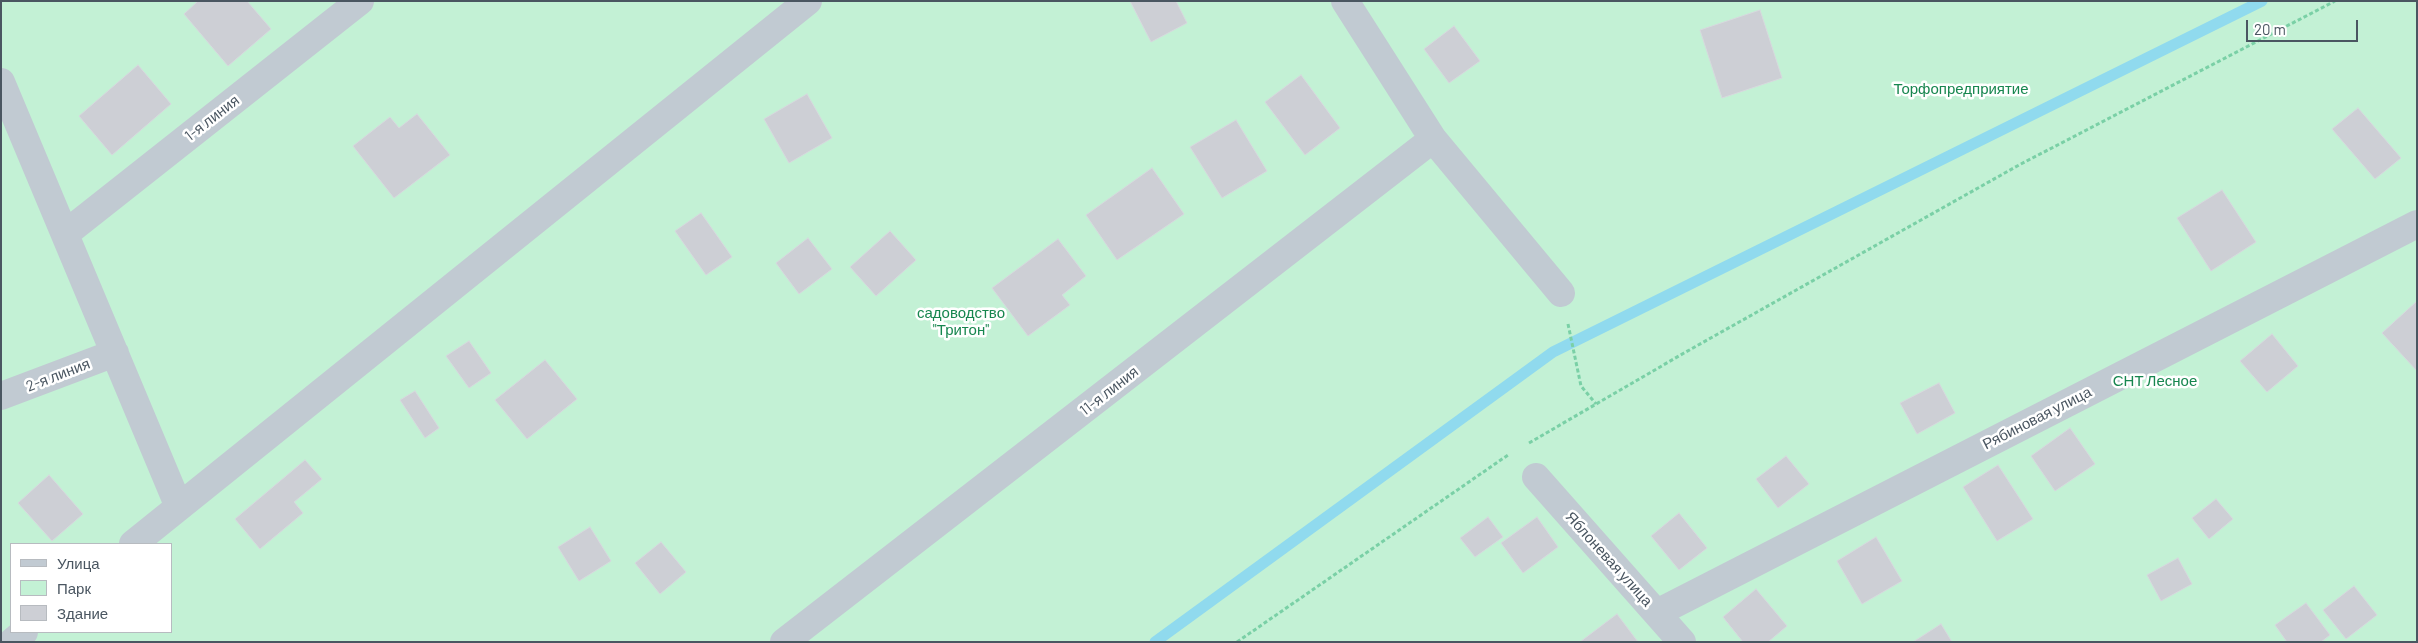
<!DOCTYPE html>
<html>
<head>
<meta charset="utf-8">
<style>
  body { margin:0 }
  #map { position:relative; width:2418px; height:643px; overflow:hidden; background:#f5f3f3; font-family:Barlow,sans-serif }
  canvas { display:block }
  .frame { position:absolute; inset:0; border:2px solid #4a5661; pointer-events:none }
  .legend { position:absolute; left:10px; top:543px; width:162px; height:90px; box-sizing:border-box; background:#fff; border:1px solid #b7bbc0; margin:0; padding:6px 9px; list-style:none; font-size:15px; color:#4a5661 }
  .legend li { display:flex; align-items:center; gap:10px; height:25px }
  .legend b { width:25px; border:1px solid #b7bbc0 }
  .scale { position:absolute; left:2246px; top:20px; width:112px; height:22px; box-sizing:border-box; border:2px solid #4a5661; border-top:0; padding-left:6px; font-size:15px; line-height:18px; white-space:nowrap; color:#4a5661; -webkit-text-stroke:4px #fff; paint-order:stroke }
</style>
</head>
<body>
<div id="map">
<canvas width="2418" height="643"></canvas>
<div class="frame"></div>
<ul class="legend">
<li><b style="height:6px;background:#c1cad2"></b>Улица</li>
<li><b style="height:14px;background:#c3f1d5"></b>Парк</li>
<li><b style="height:14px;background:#cdcfd5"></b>Здание</li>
</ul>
<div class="scale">20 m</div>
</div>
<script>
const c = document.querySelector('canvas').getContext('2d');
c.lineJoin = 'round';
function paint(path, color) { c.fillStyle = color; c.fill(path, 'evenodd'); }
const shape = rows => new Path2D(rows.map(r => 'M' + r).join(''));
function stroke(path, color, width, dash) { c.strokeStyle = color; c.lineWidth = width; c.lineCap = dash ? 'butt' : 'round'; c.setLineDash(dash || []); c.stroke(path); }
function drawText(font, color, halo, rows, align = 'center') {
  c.font = font + ' Barlow,sans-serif'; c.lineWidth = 5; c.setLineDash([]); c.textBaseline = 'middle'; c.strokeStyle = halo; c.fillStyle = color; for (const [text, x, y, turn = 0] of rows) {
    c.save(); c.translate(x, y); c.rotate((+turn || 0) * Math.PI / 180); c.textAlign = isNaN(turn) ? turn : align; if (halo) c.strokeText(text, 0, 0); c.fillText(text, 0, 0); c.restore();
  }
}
paint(shape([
  [1,1,2417,1,2417,642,1,642],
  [11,544,171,544,171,632,11,632]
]), '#c3f1d5');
stroke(shape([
  [1155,642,1553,352,2262,1]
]), '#90daee', 11);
const building = shape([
  [198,1,247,1,271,29,228,66,184,14,198,1],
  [1130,1,1176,1,1187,23,1151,42,1130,1],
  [1760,10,1782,78,1722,98,1700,30,1760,10],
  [1454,26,1480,61,1449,83,1424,49,1454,26],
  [138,65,171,104,112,155,79,116,138,65],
  [1301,75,1340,128,1305,155,1265,102,1301,75],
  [807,94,832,138,789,163,764,119,807,94],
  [2358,108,2401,158,2375,179,2332,129,2358,108],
  [417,114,450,155,394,198,353,146,390,117,399,128,417,114],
  [1236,120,1267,171,1222,198,1190,147,1236,120],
  [1152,168,1184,214,1117,260,1086,215,1152,168],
  [2222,190,2256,242,2211,271,2177,218,2222,190],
  [701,213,732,257,706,275,675,231,701,213],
  [890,231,916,260,876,296,850,267,890,231],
  [808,238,832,269,799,294,776,263,808,238],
  [1058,239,1086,276,1062,295,1070,305,1028,336,992,288,1058,239],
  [2417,301,2417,371,2382,333,2417,301],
  [2272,334,2298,366,2267,392,2240,361,2272,334],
  [469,341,491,373,469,388,446,356,469,341],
  [545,360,577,399,527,439,495,400,545,360],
  [1939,383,1955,413,1917,434,1900,403,1939,383],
  [415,391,439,428,425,438,400,400,415,391],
  [2070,428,2095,464,2055,491,2031,456,2070,428],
  [1786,456,1809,484,1778,508,1756,479,1786,456],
  [305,460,322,479,294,502,303,513,260,549,235,519,305,460],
  [1998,465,2033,519,1997,541,1963,487,1998,465],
  [49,475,83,514,52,541,18,503,49,475],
  [2216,499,2233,519,2209,539,2192,518,2216,499],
  [1679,513,1707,548,1679,570,1651,536,1679,513],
  [1488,517,1503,537,1475,557,1460,538,1488,517],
  [1537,517,1558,547,1523,573,1501,543,1537,517],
  [590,527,611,561,579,581,558,547,590,527],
  [1876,537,1902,581,1862,604,1837,561,1876,537],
  [661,542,686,572,660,594,635,563,661,542],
  [2178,558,2192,584,2161,601,2147,575,2178,558],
  [2354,586,2377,615,2346,639,2323,610,2354,586],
  [1756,589,1787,626,1768,642,1743,642,1723,617,1756,589],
  [2306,603,2330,635,2321,642,2287,642,2275,625,2306,603],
  [1617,614,1638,642,1580,642,1617,614],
  [1941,624,1952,642,1913,642,1941,624]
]);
paint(building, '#cdcfd5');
stroke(building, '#d7d9de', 1);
stroke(shape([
  [1568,324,1581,386,1596,404],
  [1529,443,1684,353,2019,165,2335,1],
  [1237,642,1508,455]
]), '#7ad0a6', 3, [4, 2.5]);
stroke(shape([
  [1345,1,1433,139,1561,293],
  [1,82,179,507],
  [65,234,360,1],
  [1,396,115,353],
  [1536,477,1682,642],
  [133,544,808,1],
  [1657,613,2417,224],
  [12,642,24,632],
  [784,642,1433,139]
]), '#c1cad2', 28);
drawText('15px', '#17864f', '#fff', [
  ["Торфопредприятие",1961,89],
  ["садоводство",961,313],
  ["\"Тритон\"",961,330],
  ["СНТ Лесное",2155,381]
]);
drawText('15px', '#4a5661', '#fff', [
  ["1-я линия",212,118,-38],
  ["2-я линия",58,375,-21],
  ["11-я линия",1109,391,-38],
  ["Рябиновая улица",2037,418,-27],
  ["Яблоневая улица",1609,559,48]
]);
</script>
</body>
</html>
